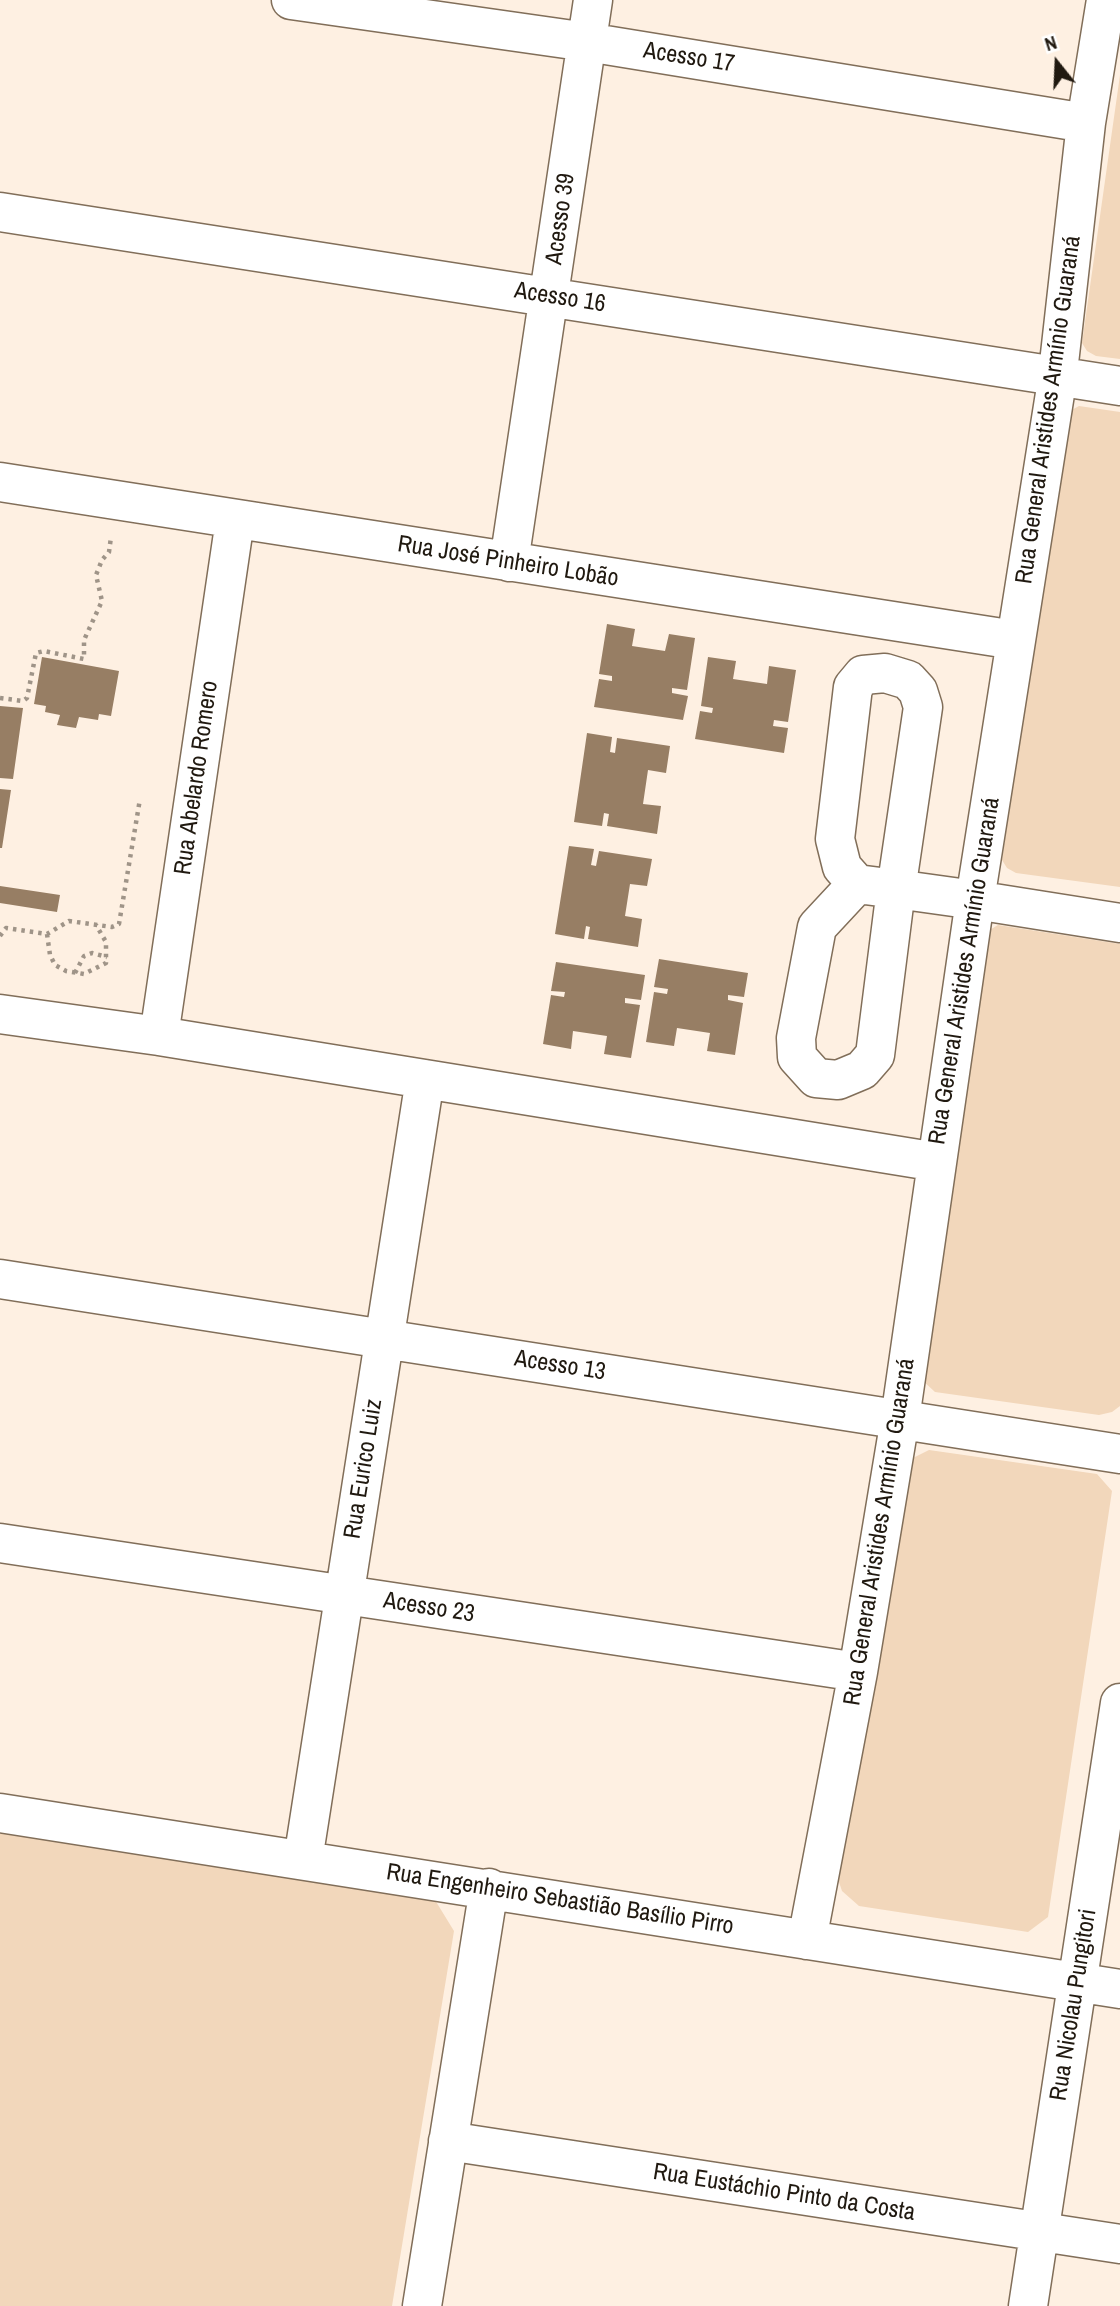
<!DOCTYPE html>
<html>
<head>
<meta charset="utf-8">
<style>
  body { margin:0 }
  #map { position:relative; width:1120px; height:2306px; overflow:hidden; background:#fef0e2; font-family:"Archivo Narrow",sans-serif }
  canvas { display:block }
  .north { position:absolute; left:1022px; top:28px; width:70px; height:70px; -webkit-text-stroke:5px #fff; paint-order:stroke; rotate:342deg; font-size:19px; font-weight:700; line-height:28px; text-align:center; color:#201910 }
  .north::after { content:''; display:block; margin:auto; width:24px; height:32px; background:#201910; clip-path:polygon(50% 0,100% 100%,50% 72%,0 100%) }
</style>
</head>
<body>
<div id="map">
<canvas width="1120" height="2306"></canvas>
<div class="north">N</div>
</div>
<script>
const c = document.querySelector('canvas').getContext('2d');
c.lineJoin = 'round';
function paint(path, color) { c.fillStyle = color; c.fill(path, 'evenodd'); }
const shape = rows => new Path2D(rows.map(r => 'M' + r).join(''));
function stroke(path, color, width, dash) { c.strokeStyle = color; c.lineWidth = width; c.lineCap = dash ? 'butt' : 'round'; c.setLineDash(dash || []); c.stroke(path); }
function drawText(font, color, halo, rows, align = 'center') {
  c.font = font + ' "Archivo Narrow",sans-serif'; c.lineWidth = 6; c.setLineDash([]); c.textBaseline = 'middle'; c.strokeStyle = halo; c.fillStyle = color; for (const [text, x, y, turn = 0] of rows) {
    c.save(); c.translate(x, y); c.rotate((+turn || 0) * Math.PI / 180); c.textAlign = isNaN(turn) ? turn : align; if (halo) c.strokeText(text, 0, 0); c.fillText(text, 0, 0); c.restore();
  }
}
paint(shape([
  [1120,75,1120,359,1096,356,1087,351,1082,343],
  [1079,406,1120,412,1120,887,1016,873,1007,868,1002,860,1064,421,1068,412],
  [998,925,1120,944,1120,1406,1112,1412,1099,1415,935,1392,921,1379,988,931],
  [929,1450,1097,1474,1112,1491,1048,1917,1028,1932,859,1906,842,1891,835,1870,913,1458],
  [8,1831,435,1900,454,1931,392,2306,0,2306,0,1834]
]), '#f2d7bb');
paint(shape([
  [607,624,635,629,632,646,665,651,669,634,695,638,687,690,672,688,672,693,688,696,683,720,594,707,599,679,612,681,612,676,599,674],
  [42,657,119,671,111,716,99,714,98,720,79,717,76,728,57,725,60,715,45,712,46,706,34,704],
  [708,657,736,661,733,679,767,684,769,666,796,670,788,722,774,720,773,726,788,728,784,753,695,739,700,711,712,713,713,708,701,706],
  [0,706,23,708,13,779,0,778],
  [587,733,612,737,610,752,615,753,617,738,670,746,666,773,648,770,643,804,661,806,657,834,607,826,609,814,604,813,602,826,574,822],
  [0,789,11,790,2,848,0,848],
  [569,846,594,849,591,865,596,866,599,851,652,859,647,886,630,884,625,916,642,919,638,947,588,939,590,927,586,926,584,939,555,934],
  [0,886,60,895,57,912,0,903],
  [659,959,748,973,744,997,728,995,728,1000,743,1003,735,1055,707,1051,710,1033,677,1028,674,1046,646,1042,654,992,667,994,668,989,654,987],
  [556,962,645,975,641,1000,625,998,625,1003,640,1005,631,1058,604,1054,607,1036,573,1031,571,1049,543,1044,551,995,564,997,565,992,551,991]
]), '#977e64');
const minor = shape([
  [291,0,587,42,1086,123],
  [0,212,1120,386],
  [0,482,1015,640],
  [509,562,593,0],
  [857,884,817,927,796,1038,797,1057,816,1078,838,1080,862,1070,875,1055,894,905,896,889,899,870,923,707,918,691,908,680,885,673,863,675,853,687,835,839,842,867,857,884,896,889,975,900,1120,923],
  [0,1014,159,1036,937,1162],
  [159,1036,235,520],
  [0,1279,1120,1454],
  [0,1543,858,1672],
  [0,1813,1120,1989],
  [303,1860,425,1079],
  [807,1940,858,1672,900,1419,975,900,1057,381,1086,123,1106,0],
  [448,2141,1120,2244],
  [422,2306,489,1888],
  [1028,2306,1120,1703]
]);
stroke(minor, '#816e59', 41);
stroke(shape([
  [0,698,23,701,27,698,36,653,44,651,84,659,84,640,102,601,96,575,102,560,109,552,111,537],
  [47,934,50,955,55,965,66,971,84,974,106,963,106,942,96,925],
  [0,936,6,928,47,934,69,921,112,927,119,924,140,799],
  [75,973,84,956,92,953,107,957]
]), '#9f9488', 4.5, [3.5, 5]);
stroke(minor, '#fff', 38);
drawText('24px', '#201910', '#fff', [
  ["Acesso 17",689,58,9],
  ["Acesso 39",561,219,-82],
  ["Acesso 16",560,298,9],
  ["Rua General Aristides Armínio Guaraná",1049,410,-82],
  ["Rua José Pinheiro Lobão",508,562,9],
  ["Rua Abelardo Romero",197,778,-82],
  ["Rua General Aristides Armínio Guaraná",965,971,-81],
  ["Acesso 13",560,1366,9],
  ["Rua Eurico Luiz",364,1469,-81],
  ["Rua General Aristides Armínio Guaraná",880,1532,-81],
  ["Acesso 23",429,1608,9],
  ["Rua Engenheiro Sebastião Basílio Pirro",560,1900,9],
  ["Rua Nicolau Pungitori",1074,2005,-81],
  ["Rua Eustáchio Pinto da Costa",784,2193,9]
]);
</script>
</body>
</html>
